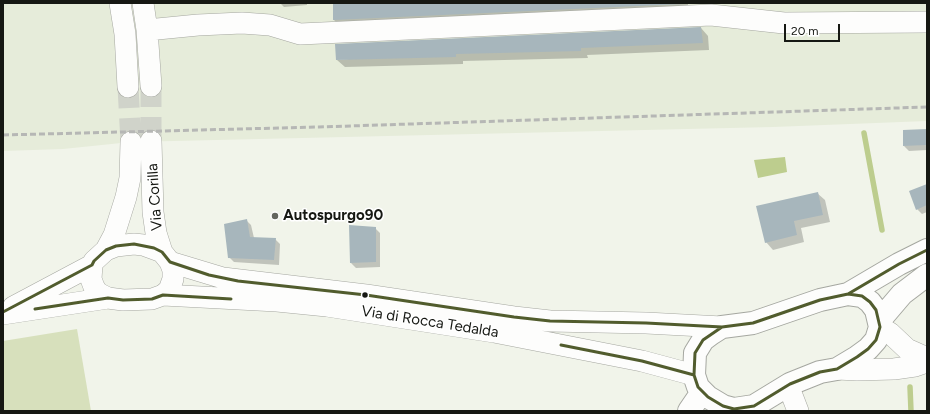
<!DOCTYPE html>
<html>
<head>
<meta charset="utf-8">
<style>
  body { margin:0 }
  #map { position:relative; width:930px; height:414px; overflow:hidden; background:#f1f4ea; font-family:Figtree,sans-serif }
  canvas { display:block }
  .frame { position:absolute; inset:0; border:4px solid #161813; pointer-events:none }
  .scale { position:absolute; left:784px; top:24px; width:56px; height:18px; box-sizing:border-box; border:2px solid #161813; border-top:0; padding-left:5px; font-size:12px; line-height:14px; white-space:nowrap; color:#161813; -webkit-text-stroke:3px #fff; paint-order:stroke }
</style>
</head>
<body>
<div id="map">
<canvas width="930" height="414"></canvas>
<div class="frame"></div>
<div class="scale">20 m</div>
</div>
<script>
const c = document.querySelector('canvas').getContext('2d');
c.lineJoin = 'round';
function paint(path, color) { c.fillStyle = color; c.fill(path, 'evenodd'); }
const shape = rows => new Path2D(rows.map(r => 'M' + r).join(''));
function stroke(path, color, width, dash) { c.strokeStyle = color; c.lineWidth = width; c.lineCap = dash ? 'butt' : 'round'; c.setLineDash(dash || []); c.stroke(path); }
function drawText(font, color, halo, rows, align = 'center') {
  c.font = font + ' Figtree,sans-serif'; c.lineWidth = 3; c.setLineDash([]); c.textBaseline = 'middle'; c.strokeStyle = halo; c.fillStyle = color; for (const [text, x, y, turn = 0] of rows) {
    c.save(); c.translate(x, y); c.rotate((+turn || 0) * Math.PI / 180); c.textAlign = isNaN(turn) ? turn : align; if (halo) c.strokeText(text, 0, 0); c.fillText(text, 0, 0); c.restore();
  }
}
paint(shape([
  [3,3,927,3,927,121,773,127,131,142,63,149,3,151]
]), '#e6ecda');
paint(shape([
  [77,329,91,411,3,411,3,341]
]), '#d7e0bc');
paint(shape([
  [785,157,787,172,758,178,754,160]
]), '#bdcd8e');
paint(shape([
  [280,3,307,3,307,5,284,7],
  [334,3,688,3,688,11,341,27,334,20],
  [701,28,708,36,709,50,587,55,588,58,463,61,463,64,345,67,337,60],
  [927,130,927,150,909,151,904,146],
  [927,185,927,212,922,214,917,209],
  [817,193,825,200,830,222,801,228,804,242,773,250,766,242],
  [246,220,251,225,254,238,275,239,280,244,279,265,234,262,229,257],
  [375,228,380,233,380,267,356,268,351,263]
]), '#0003');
stroke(shape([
  [864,133,882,230],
  [910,387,911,411]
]), '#bdcd8e', 5.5);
paint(shape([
  [333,3,682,3,682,4,333,20],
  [701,27,703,43,581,48,581,51,456,54,456,57,336,60,335,44],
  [927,129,927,145,903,146,903,130],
  [927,184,927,205,916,210,909,191],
  [818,192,823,215,794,221,797,235,765,243,756,206],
  [247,219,250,237,276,238,274,260,228,258,224,224],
  [349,225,376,227,376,262,350,263]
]), '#a7b6bc');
stroke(shape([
  [151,86,151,141],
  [128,87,131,142]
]), '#d0d3ca', 21, [21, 10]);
const minor = shape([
  [120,3,125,34,128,87],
  [143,3,147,30,151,86],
  [147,30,198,25,242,23,270,25,300,34,711,15,784,23,927,22],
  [151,141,153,212,156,233,162,252],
  [106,250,114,235,126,197,130,178,131,142],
  [170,262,223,278,366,295,514,317,550,321,646,323,722,327],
  [163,295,277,301,327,306,494,332,642,361,694,375],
  [13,307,92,265],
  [3,314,108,298,123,300,152,299,163,295,169,290,173,279,173,270,170,262,162,252,143,245,134,244,116,246,106,250,94,261,92,265,91,279,94,287,98,293,108,298],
  [880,327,890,333,907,349,927,358],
  [837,369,857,370,894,369,915,366,927,362],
  [788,385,798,411]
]);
const major = shape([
  [848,294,862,296,870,302,876,310,880,327,876,340,868,349,857,357,837,369,820,372,790,384,754,406,734,409,723,406,708,397,698,387,694,375,695,353,703,340,711,334,722,327,753,323,820,300,848,294],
  [848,294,899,264,927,250],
  [879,321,902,294,927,275],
  [689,411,702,392]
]);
stroke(minor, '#a5a7a0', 22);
stroke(major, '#a5a7a0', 24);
stroke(minor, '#fdfdfc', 21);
stroke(major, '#fdfdfc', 22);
stroke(shape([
  [3,135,319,127,927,107]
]), '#b6b7b5', 3, [6, 3]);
stroke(shape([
  [848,294,862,296,870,302,876,310,880,327,876,340,868,349,857,357,837,369,820,372,790,384,754,406,734,409,723,406,708,397,698,387,694,375,695,353,703,340,722,327,753,323,820,300,848,294],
  [35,309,108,298,123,300,152,299,163,295,231,299],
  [3,312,92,265,94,261,106,250,116,246,134,244,154,248,162,252,170,262,209,275,238,281,366,295,514,317,550,321,646,323,722,327,753,323,820,300,848,294,899,264,927,250],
  [561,345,642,361,694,375]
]), '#515c2d', 3);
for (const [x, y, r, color] of [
  [275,216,4,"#63655e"],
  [365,295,3.5,"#161813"]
]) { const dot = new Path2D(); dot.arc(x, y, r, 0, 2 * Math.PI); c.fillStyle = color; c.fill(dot); stroke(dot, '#fff', 1.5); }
drawText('15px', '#161813', '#fff', [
  ["Via Corilla",155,197,-94],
  ["Via di Rocca Tedalda",430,322,9]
]);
drawText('bold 15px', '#161813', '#fff', [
  ["Autospurgo90",283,216]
], 'left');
</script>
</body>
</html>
